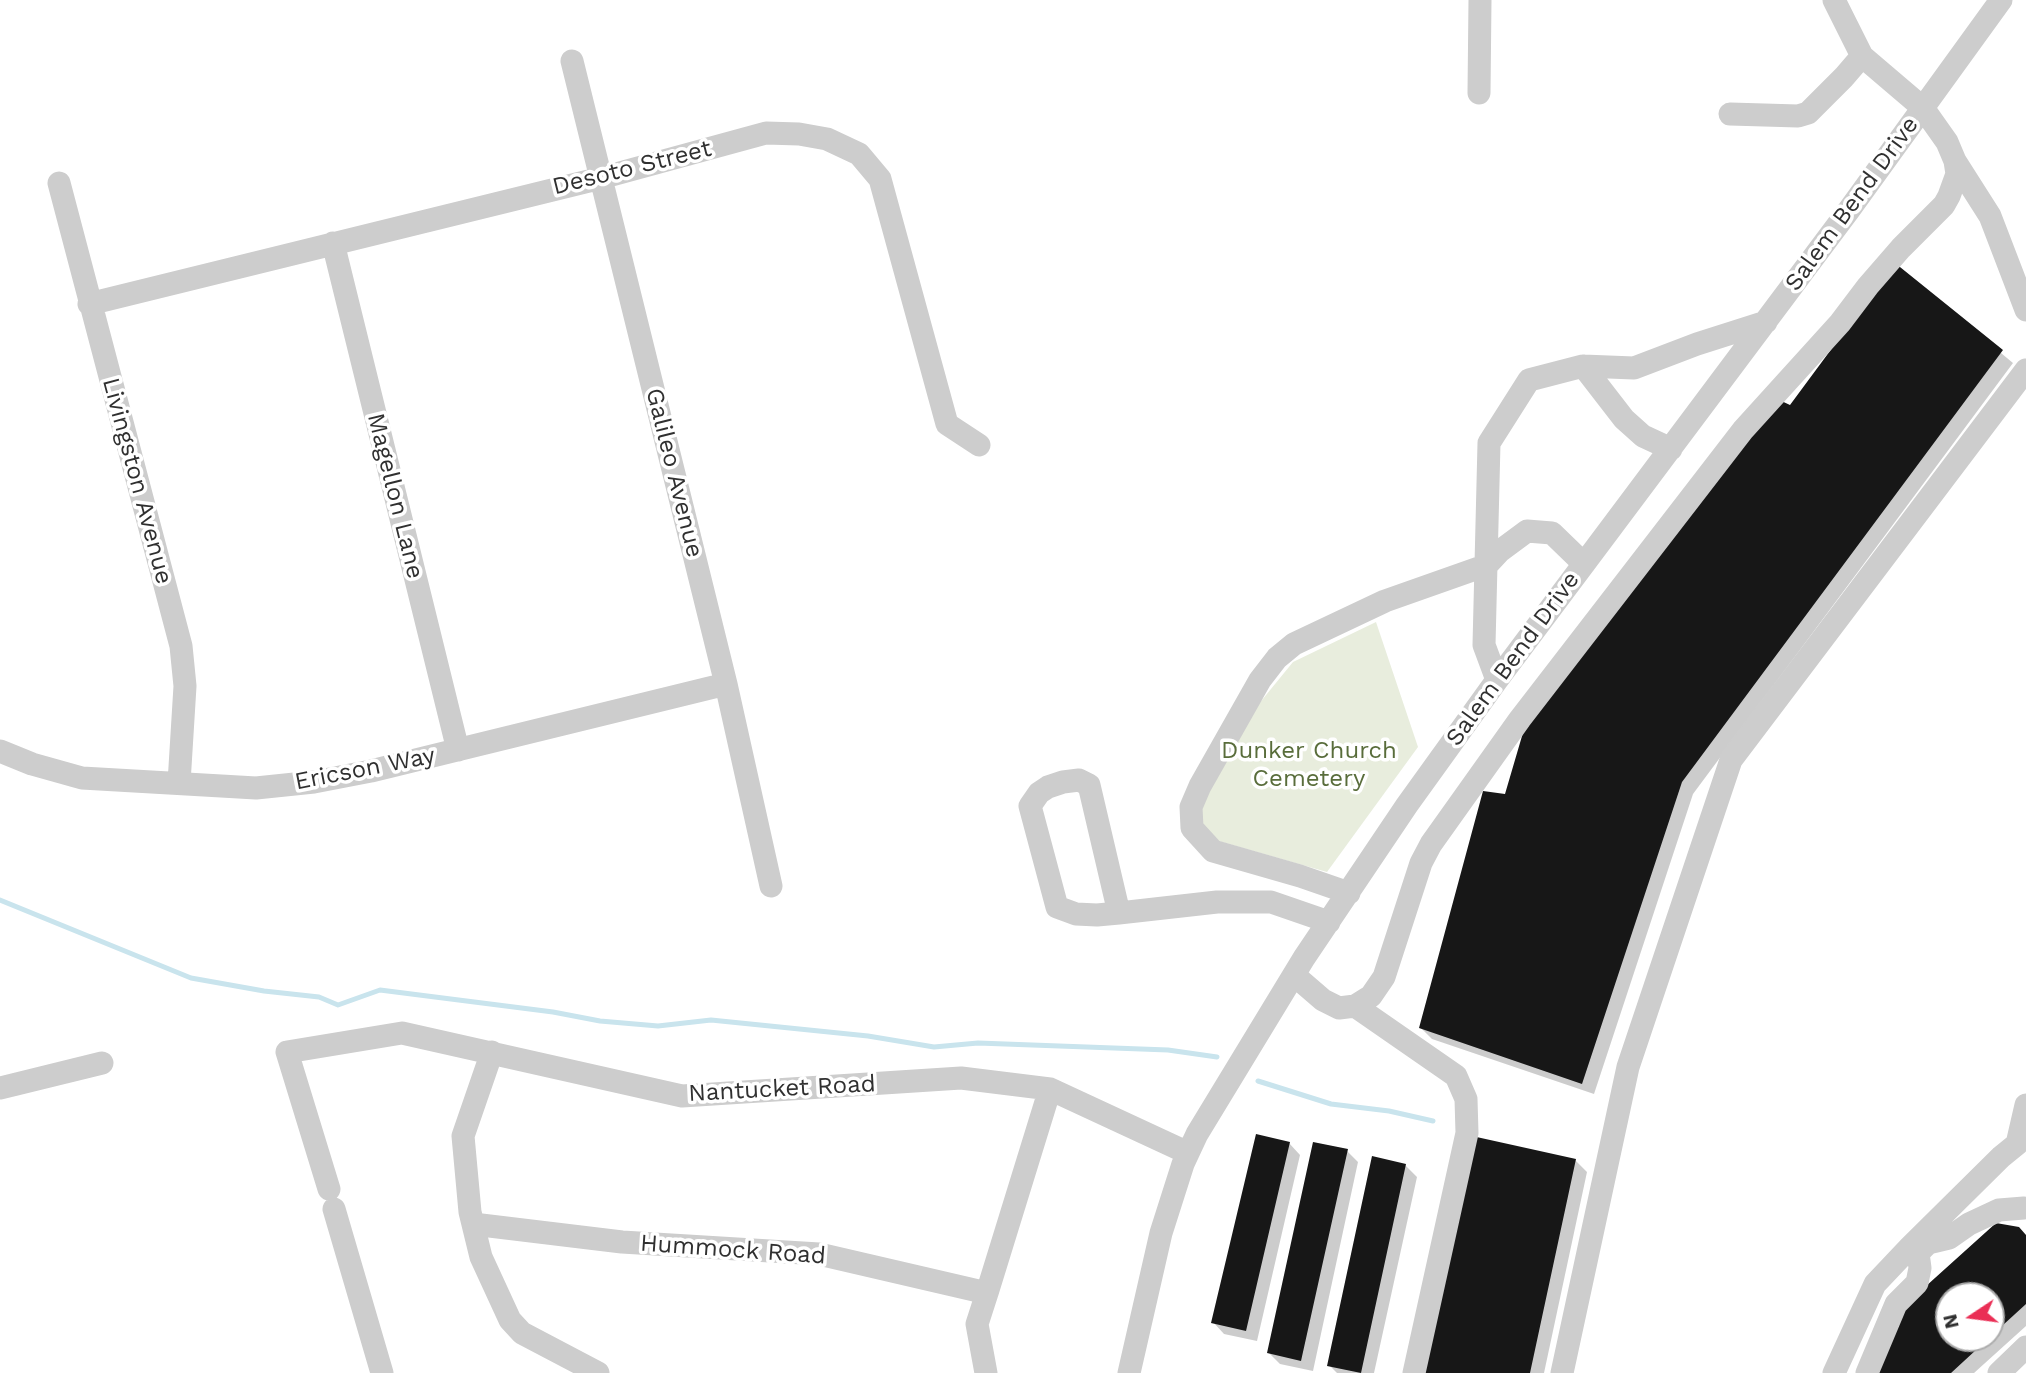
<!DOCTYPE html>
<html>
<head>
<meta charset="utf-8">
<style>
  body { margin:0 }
  #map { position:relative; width:2026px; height:1373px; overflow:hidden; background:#fff; font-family:"Work Sans",sans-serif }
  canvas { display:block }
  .north { position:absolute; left:1935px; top:1282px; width:70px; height:70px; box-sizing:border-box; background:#fff; border:2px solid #acacac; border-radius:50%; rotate:257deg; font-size:19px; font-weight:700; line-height:28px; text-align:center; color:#303030 }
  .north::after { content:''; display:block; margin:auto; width:24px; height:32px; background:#ea2e55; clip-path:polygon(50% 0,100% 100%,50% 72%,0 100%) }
</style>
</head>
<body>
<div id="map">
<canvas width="2026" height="1373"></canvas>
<div class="north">N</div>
</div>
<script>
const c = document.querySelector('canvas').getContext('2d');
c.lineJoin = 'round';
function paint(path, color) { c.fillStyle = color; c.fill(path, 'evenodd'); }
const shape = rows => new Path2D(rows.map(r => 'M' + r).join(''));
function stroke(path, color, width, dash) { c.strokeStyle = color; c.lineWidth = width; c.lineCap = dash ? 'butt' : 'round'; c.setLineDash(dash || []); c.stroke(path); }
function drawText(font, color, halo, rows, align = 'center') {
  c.font = font + ' "Work Sans",sans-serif'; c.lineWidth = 7; c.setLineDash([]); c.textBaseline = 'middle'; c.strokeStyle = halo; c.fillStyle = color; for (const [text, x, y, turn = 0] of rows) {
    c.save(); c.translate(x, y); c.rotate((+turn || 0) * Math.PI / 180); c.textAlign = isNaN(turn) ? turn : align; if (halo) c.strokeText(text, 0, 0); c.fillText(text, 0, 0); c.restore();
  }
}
paint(shape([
  [1376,622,1418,747,1327,872,1208,838,1196,813,1244,722,1293,662]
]), '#e8eddd');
paint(shape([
  [1895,265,2013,363,1693,794,1594,1094,1432,1039,1421,1028,1506,796],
  [1289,1143,1300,1155,1257,1341,1224,1334,1213,1322],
  [1347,1151,1358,1162,1313,1371,1280,1364,1269,1353],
  [1575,1160,1587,1172,1544,1373,1423,1373],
  [1405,1165,1417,1177,1374,1373,1337,1373,1329,1365],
  [2026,1236,2026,1326,1974,1373,1880,1373,1906,1306],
  [1949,1296,1991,1296,1991,1338,1949,1338]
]), '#0003');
stroke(shape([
  [0,900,191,978,264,991,319,997,338,1005,380,990,553,1012,600,1021,658,1026,711,1020,868,1036,934,1047,978,1043,1168,1050,1217,1057],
  [1258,1081,1331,1104,1389,1111,1433,1121]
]), '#c9e4ed', 5);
paint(shape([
  [1895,263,2003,350,1682,782,1582,1084,1419,1028,1483,791,1505,794,1527,719,1775,398,1790,405],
  [1256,1134,1290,1142,1246,1331,1211,1323],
  [1472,1136,1576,1159,1530,1373,1421,1373],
  [1313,1142,1348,1149,1301,1361,1267,1353],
  [1372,1156,1406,1164,1361,1373,1327,1366],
  [1996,1223,2019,1227,2026,1235,2026,1304,1991,1336,1991,1296,1949,1296,1949,1338,1989,1338,1951,1373,1878,1373,1905,1305]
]), '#171717');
stroke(shape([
  [572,61,726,684,771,886],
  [1479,93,1480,0],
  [1730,114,1798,116,1808,113,1844,77,1862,56],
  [1955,161,1990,216,2026,310],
  [59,183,181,646,185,686,179,783],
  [333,243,458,750],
  [89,304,601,178,766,133,799,134,827,139,859,154,880,179,947,424,979,445],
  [1583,366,1624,419,1643,436,1671,449],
  [1497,680,1484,645,1489,443,1529,380,1583,366,1634,368,1697,344,1766,322],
  [0,751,32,764,82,778,256,788,314,782,371,771,726,684],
  [1349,893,1300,876,1213,851,1192,828,1191,807,1200,786,1260,680,1277,658,1294,644,1385,601,1487,565,1500,551,1527,531,1552,533,1584,564],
  [1119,913,1089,785,1079,780,1063,782,1048,787,1039,793,1030,806,1057,907,1076,914,1097,915,1119,913,1217,902,1271,902,1329,922],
  [1294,975,1323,1000,1339,1008,1355,1006,1371,996,1384,977,1421,863,1431,844,1520,719,1743,430,1840,323,1868,286,1901,248,1944,205,1949,196,1957,174,1955,161,1947,142,1923,108,1862,56,1834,0],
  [1355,1006,1456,1076,1466,1099,1467,1133,1414,1373],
  [492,1052,463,1136,470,1212,481,1257,510,1320,522,1333,598,1373],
  [0,1088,102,1063],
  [329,1189,287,1052,402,1033,682,1096,961,1078,1050,1089,1188,1153],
  [334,1209,382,1373],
  [473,1224,622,1242,819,1254,987,1293,1050,1089],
  [1922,1237,1928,1243,1949,1238,1969,1224,1999,1210,2024,1208],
  [986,1373,977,1324,987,1293],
  [1129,1373,1161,1233,1183,1164,1197,1134,1304,958,1407,805,1497,680,1849,210,2001,0],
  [1562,1373,1628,1067,1731,760,2026,370],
  [1834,1373,1875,1284,1910,1247,2001,1157,2017,1144,2026,1105],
  [1867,1373,1896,1304,1917,1283,1920,1268,1918,1253,1928,1243],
  [1999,1373,2026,1347]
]), '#cdcdcd', 23);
drawText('24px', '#303030', '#fff', [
  ["Desoto Street",632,168,-14],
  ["Salem Bend Drive",1852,204,-54],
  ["Galileo Avenue",674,473,76],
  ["Livingston Avenue",137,481,75],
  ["Magellon Lane",395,496,76],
  ["Salem Bend Drive",1513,659,-54],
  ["Ericson Way",365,769,-11],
  ["Nantucket Road",782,1089,-3],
  ["Hummock Road",733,1250,4]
]);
drawText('24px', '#596d3b', '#fff', [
  ["Dunker Church",1309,751],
  ["Cemetery",1309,779]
]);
</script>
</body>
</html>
